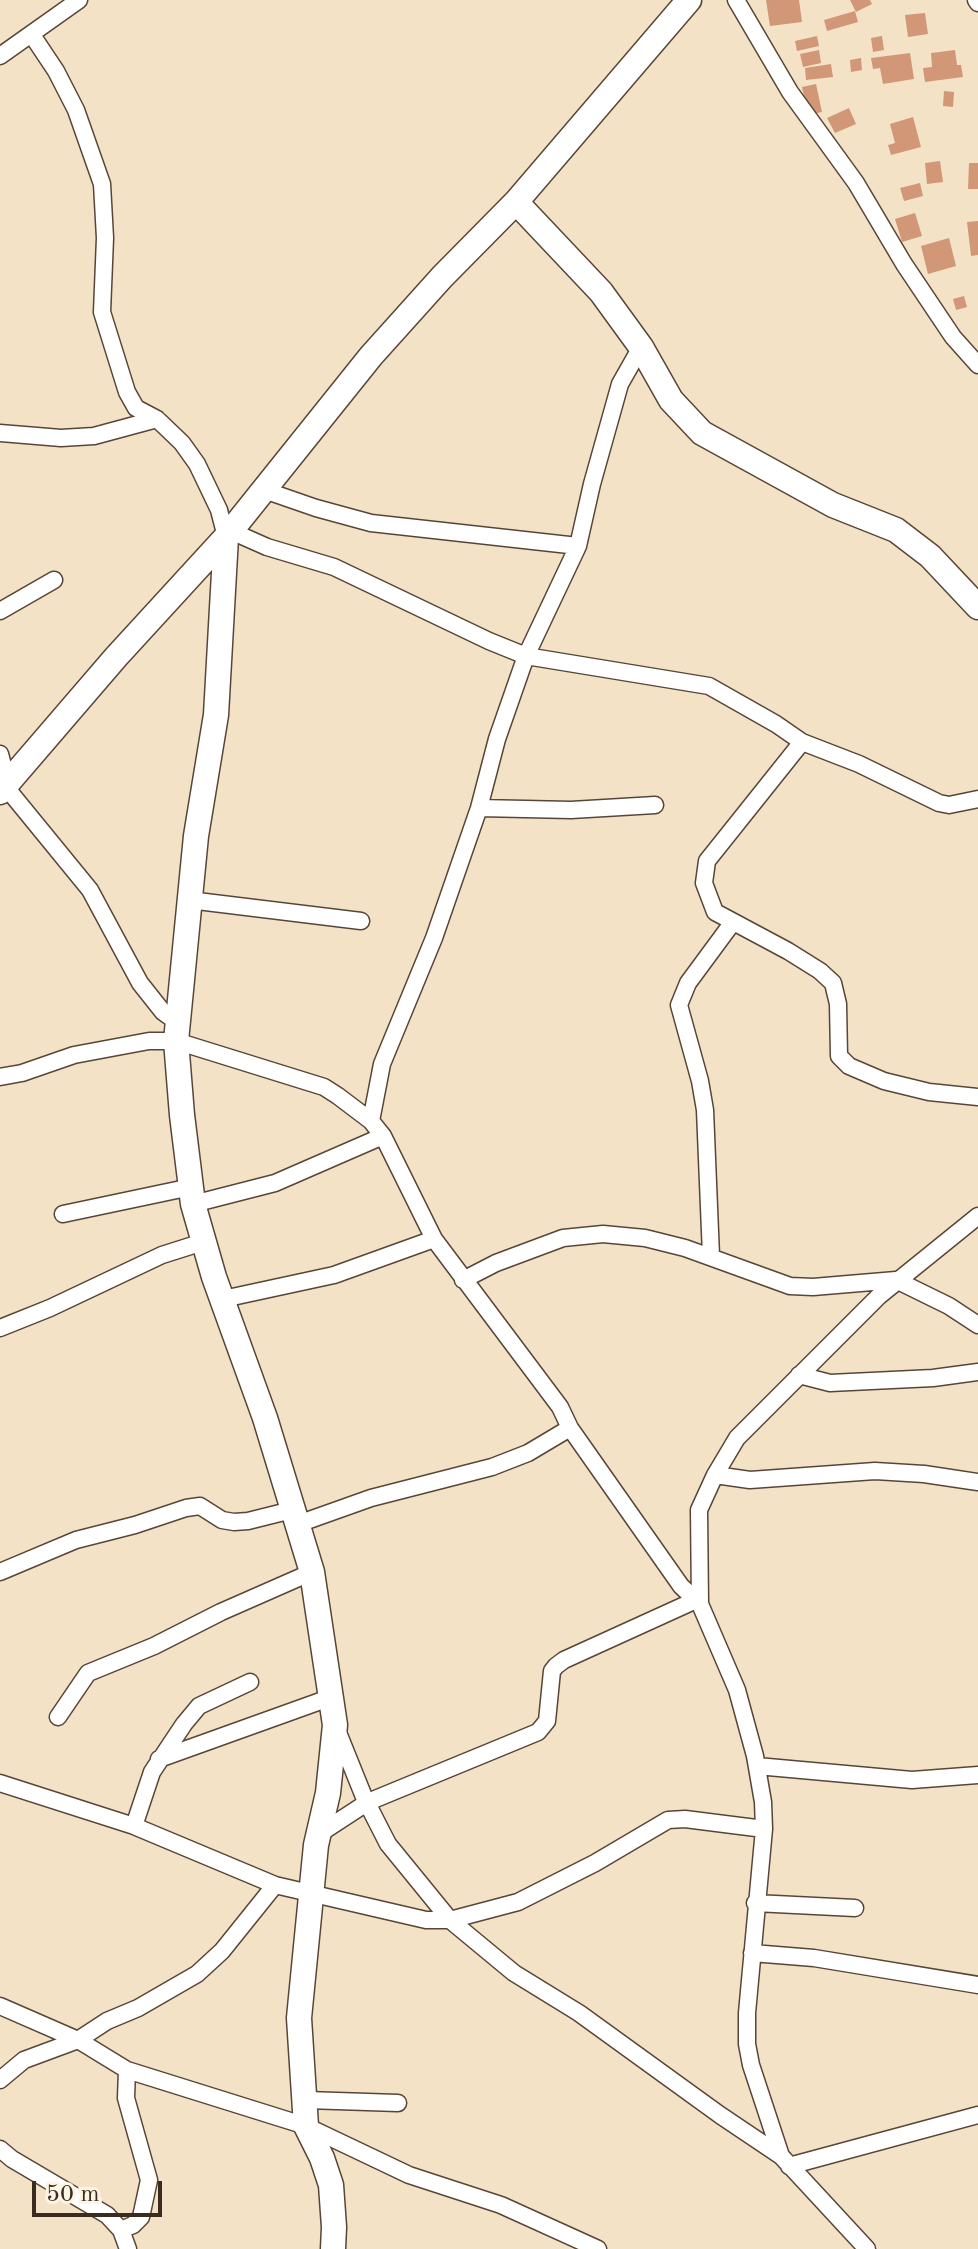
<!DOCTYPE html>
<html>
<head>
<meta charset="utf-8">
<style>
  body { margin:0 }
  #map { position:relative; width:978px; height:2249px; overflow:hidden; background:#f4e2c7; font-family:"Old Standard TT",serif }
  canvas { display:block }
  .scale { position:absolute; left:32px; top:2181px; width:130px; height:36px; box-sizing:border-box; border:4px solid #3b2a1e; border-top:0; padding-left:10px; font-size:24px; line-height:28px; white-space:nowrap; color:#3b2a1e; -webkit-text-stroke:6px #fcf5e5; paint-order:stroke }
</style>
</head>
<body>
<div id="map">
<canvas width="978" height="2249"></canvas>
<div class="scale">50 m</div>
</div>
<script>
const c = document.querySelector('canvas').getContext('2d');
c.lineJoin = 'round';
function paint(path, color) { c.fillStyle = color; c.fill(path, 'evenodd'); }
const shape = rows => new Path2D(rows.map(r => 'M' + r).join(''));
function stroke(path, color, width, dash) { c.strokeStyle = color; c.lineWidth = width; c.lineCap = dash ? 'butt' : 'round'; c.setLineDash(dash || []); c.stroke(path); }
paint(shape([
  [766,0,799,0,802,22,770,26],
  [850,0,870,0,872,4,856,12],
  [855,11,858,22,827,31,824,20],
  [925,13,928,34,908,37,905,15],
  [817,36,819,46,797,51,795,41],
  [882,36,884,50,873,52,871,38],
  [819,50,821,63,803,67,800,54],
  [955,50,957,65,961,65,963,77,925,82,923,68,932,67,931,53],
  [910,53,914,79,883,84,880,68,873,69,871,58],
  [861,58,862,70,851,72,850,60],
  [831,64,833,77,806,80,805,68],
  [816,84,822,112,808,115,802,87],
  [944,91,954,92,953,107,943,106],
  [849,108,856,124,835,133,827,118],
  [913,117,921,147,891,155,888,145,895,143,890,124],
  [940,161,943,182,927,184,925,163],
  [969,163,978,163,978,189,968,189],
  [920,183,923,196,904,201,900,188],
  [915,213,922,236,902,242,895,219],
  [978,221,978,255,971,256,967,222],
  [949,238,956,266,928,274,921,246],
  [964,296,967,307,956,310,953,299]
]), '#d19777');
const street = shape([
  [736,0,790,92,856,183,904,264,953,337,978,365],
  [976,0,978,3],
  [32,35,56,71,76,110,102,184,105,238,102,312,127,392,136,408,157,419,182,443,197,464,219,510,226,537],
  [0,56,79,0],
  [0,433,61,438,94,436,157,419],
  [264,490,316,508,371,523,578,546],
  [231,531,267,547,334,567,489,641,526,656,709,686,776,724,802,742,859,764,939,803,949,805,978,799],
  [0,611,54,580],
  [802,742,707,861,704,883,715,912,788,951,820,971,833,983,838,1004,839,1056,849,1066,884,1081,929,1092,978,1097],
  [0,754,4,769,5,786,90,890,140,983,163,1012,177,1022],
  [479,808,571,810,655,805],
  [189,900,361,921],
  [0,1077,22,1073,74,1055,149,1041,176,1041,324,1087,338,1096,371,1121,383,1136,434,1239,560,1407,570,1428,681,1586,700,1604],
  [371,1121,382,1064,434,938,479,808,497,739,526,656,578,546,592,484,620,384,641,347],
  [193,1204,275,1183,383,1136],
  [63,1214,191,1187],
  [711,1256,705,1110,700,1081,679,1005,688,983,733,922],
  [463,1280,496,1263,563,1238,603,1234,645,1238,685,1248,790,1286,813,1287,896,1280,949,1306,978,1325],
  [223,1299,334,1275,434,1239],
  [0,1328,50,1308,162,1255,203,1242],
  [799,1375,830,1383,933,1378,978,1372],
  [715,1475,750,1480,875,1471,924,1474,978,1482],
  [298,1524,371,1498,492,1467,528,1453,570,1428],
  [0,1572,76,1540,135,1525,186,1508,200,1506,222,1520,234,1522,248,1521,292,1510],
  [58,1717,88,1673,154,1646,221,1612,312,1572],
  [337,1730,364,1797,388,1844,450,1920,514,1973,579,2013,720,2115,781,2156],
  [159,1759,329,1698],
  [757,1766,912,1780,978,1775],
  [0,1783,134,1826,275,1885,426,1920,450,1920,518,1902,595,1863,668,1820,685,1819,764,1829],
  [134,1826,152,1772,184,1724,199,1706,250,1682],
  [319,1834,368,1802,538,1732,547,1721,552,1671,556,1666,564,1660,696,1600],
  [755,1903,855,1908],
  [752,1953,814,1958,978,1985],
  [0,2006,78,2040,127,2070,306,2126,409,2175,501,2205,598,2249],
  [0,2080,24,2060,78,2040,107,2021,138,2008,197,1974,222,1951,275,1885],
  [306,2100,398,2103],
  [0,2149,12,2159,107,2215,121,2230,128,2249],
  [789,2166,978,2115],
  [121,2230,133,2225,141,2217,149,2180,126,2098,127,2070],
  [867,2249,781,2156,751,2065,747,2044,747,2013,764,1829,763,1802,755,1756,737,1690,700,1604,699,1510,715,1475,737,1438,879,1296,978,1216]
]);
const secondary = shape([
  [516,202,601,292,641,347,671,400,702,433,833,505,896,530,930,556,978,607],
  [226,537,216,715,196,836,176,1041,182,1115,193,1204,214,1277,265,1418,312,1572,335,1725,328,1793,316,1845,299,2018,306,2126,322,2158,331,2185,334,2227,333,2249],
  [0,792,116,657,226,537,371,356,442,277,516,202,689,0]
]);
stroke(street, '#574637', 19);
stroke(secondary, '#574637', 27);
stroke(street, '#fff', 16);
stroke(secondary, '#fff', 24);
</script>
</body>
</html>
